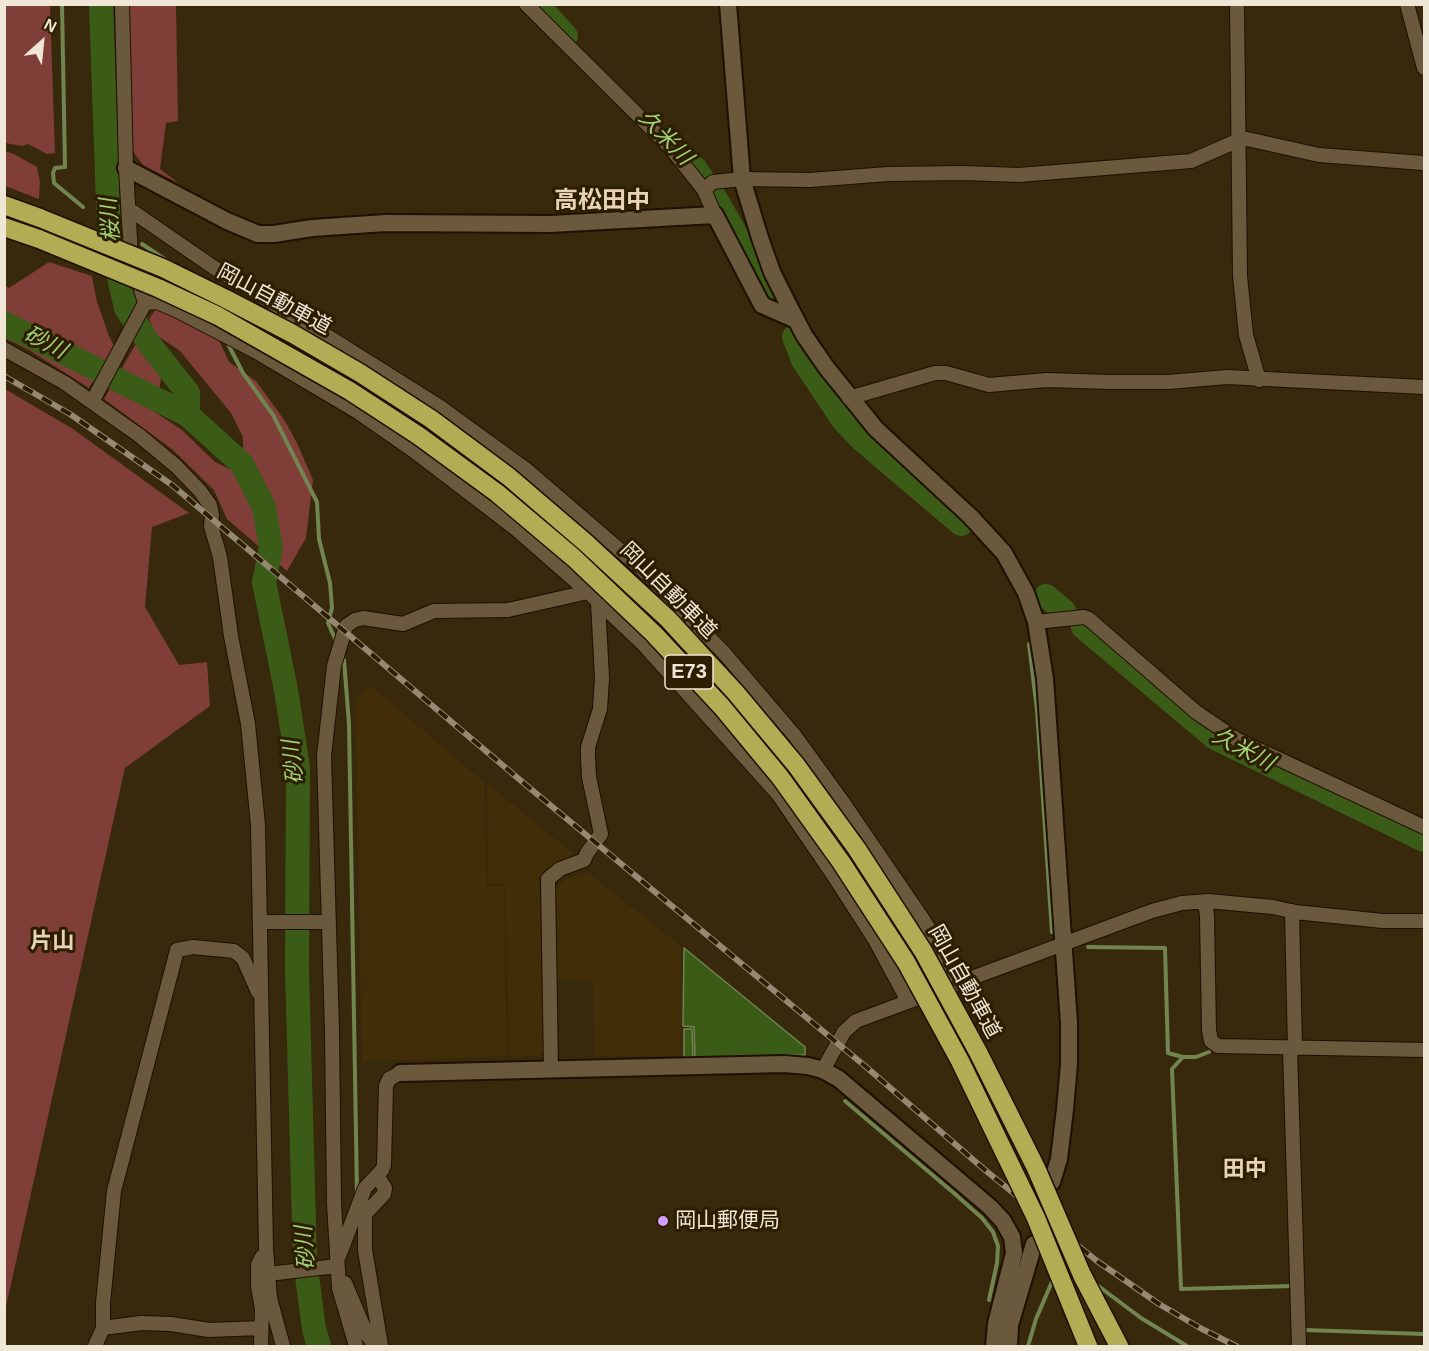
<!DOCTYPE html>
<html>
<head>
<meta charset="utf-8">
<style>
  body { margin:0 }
  #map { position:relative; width:1429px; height:1351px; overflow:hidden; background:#38280c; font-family:Helvetica,sans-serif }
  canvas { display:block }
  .frame { position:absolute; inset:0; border:6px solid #f0e6d6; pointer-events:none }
  .north { position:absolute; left:12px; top:12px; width:60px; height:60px; -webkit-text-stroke:4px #2d1e02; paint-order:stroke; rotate:27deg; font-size:16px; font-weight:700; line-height:24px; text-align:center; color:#f0e6d6 }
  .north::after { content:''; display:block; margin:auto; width:21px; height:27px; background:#f0e6d6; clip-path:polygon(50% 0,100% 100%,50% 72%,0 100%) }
</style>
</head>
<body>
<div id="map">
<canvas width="1429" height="1351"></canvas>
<div class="frame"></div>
<div class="north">N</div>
</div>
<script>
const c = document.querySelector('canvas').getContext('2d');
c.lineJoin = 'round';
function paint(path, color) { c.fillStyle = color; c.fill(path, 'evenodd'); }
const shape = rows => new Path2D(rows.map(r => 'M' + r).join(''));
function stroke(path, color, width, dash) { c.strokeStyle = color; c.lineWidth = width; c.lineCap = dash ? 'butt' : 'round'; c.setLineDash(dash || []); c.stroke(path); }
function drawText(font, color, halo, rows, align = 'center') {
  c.font = font + ' Helvetica,"Noto Sans JP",sans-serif'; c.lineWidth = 6; c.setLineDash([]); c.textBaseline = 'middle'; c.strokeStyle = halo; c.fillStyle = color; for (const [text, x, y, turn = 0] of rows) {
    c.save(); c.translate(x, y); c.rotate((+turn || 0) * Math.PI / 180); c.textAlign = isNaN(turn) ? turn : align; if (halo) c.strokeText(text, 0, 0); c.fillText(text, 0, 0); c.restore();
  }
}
paint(shape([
  [372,687,484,782,487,886,504,886,507,1056,362,1061,355,698],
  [487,783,576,856,543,871,539,877,544,1050,541,1055,538,1056,509,1057,505,884,488,884],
  [587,872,681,946,682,1056,594,1056,593,981,557,980,556,892,559,885,566,879]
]), '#412e08');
paint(shape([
  [4,5,50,5,55,153,47,154,28,144,22,146,5,143],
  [127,5,176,5,178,121,166,123,160,169,180,184,143,165,132,150],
  [5,151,14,154,37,167,40,182,39,199,5,186],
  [49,262,92,276,97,302,109,336,114,346,89,388,29,350,5,338,5,286,9,288],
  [156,309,180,318,218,338,229,362,256,381,285,421,297,443,313,480,306,538,287,571,227,519,214,490,173,450,104,399,138,340,162,373,159,390,149,408,182,430,215,462,238,473,243,456,243,437,231,413,180,351,155,334,149,319],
  [5,389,73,429,189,513,152,527,145,607,179,665,207,662,210,706,125,768,5,1311]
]), '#7f3e38');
const water = shape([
  [684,948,805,1047,805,1055,695,1058,694,1027,683,1026,684,948],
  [684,1029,692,1029,693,1057,684,1058,684,1029]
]);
paint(water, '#3b5c17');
stroke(water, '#718550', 1.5);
stroke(shape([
  [62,4,65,167,55,168,53,173,54,183,83,207],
  [142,244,169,262],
  [228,344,243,373,273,415,317,502,319,539,330,583,332,608,328,623,337,643],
  [1029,644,1037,710,1052,932],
  [344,660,349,724,357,1193],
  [1088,947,1165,948,1168,1053,1183,1057,1196,1057,1209,1052],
  [1183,1057,1172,1069,1181,1289,1293,1286],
  [845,1101,955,1194,982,1218,993,1232,998,1246,997,1263,989,1300],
  [1093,1282,1141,1318,1187,1346],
  [1304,1330,1424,1334],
  [1028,1346,1036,1319,1054,1277]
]), '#718550', 4);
stroke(shape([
  [101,4,109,231,119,277,126,308,150,345,188,393,188,415],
  [537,4,566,36],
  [695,168,717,201,768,290],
  [4,323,188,415,242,464,264,507,271,548,264,582,286,690,298,767,297,969,305,1261,314,1329,319,1346],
  [794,337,803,360,843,420,861,439,961,524],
  [1046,596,1064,611],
  [1083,627,1215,738,1424,840]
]), '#3b5c17', 24);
const minor = shape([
  [526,4,670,147,704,190,715,215],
  [1237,4,1240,276,1246,335,1259,380],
  [1407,4,1424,68],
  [704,190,713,182,742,179,810,180,888,174,964,173,1019,175,1191,161,1239,140,1247,139,1319,155,1423,163],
  [129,209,216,269,332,339,440,407,528,471,643,570,725,654,795,736,842,801,924,921,960,982],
  [145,303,157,302,178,311,255,351,358,412,414,451,516,529,588,592,644,645,778,794,834,876,875,940,908,1001],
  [4,349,65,383,140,436,176,466,200,491,210,505,212,515,211,526,220,557,231,636,248,724,258,825,266,1249,270,1298,283,1346],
  [849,398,935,373,946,373,989,385,1047,380,1110,382,1168,382,1227,377,1424,387],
  [92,402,145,303,131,257,126,168,122,4],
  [1036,622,1084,617,1089,619,1196,712,1236,739,1424,827],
  [1202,902,1206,908,1207,916,1209,1030,1211,1041,1218,1046,1424,1050],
  [1292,911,1295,1049],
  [260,922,329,922],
  [1290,1049,1299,1346],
  [551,1069,548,879,560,869,584,860,587,853,601,834,589,777,588,758,588,747,600,709,602,678,598,602],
  [823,1070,844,1032,856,1021,1152,911,1182,903,1208,901,1273,907,1295,912,1383,921,1424,921],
  [377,1176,385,1188,384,1194,365,1214,365,1250,381,1346],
  [339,1256,365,1188,382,1170,384,1165,386,1086,389,1079,400,1073],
  [268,1274,337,1266],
  [345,1283,367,1335,374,1344,381,1346],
  [103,1328,141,1323,171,1324,209,1330,261,1328],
  [95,1346,103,1328,103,1303,114,1191,177,950,193,947,234,951,243,958,258,992],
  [261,1346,262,1309,258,1286,258,1265,262,1257],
  [356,1346,339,1288,334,1203,332,1031,324,756,334,666,346,626,355,620,363,618,403,624,434,611,508,610,588,592]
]);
const tertiary = shape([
  [728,4,742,179,760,238,772,272,788,304,804,335,826,367,876,429,971,517,1004,553,1026,593,1036,622,1045,679,1069,1023,1069,1064,1065,1109,1059,1159,1052,1182],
  [126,168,227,221,258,234,274,234,312,228,386,223,550,224,715,215,762,305,796,320],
  [400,1073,784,1064,808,1066,823,1070,839,1079,990,1207,1003,1221,1012,1237,1014,1253,996,1324,994,1346],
  [1009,1346,1010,1325,1034,1244]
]);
const motorway = shape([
  [4,205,40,218],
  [4,227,39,239],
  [1082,1275,1119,1346]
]);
stroke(minor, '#1f1000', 16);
stroke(tertiary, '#1f1000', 20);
stroke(motorway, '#1f1000', 21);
stroke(minor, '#6b593d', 14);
stroke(tertiary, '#6b593d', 16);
stroke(motorway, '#b2ac55', 18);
const rail = shape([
  [4,376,70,414,172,485,526,785,865,1066,985,1170,1097,1261,1159,1304,1202,1329,1236,1346]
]);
stroke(rail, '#968974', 6);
stroke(rail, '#2d1e02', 4, [11]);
const motorwayBridge = shape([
  [40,218,163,268,226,299,293,334,360,373,431,419,509,477,586,543,668,619,736,693,796,765,857,849,923,951,978,1052,1036,1168,1082,1275],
  [39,239,158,288,218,316,350,391,419,436,497,493,574,558,654,634,722,707,780,777,841,862,906,962,960,1061,1036,1218,1088,1346]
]);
stroke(motorwayBridge, '#1f1000', 21, []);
stroke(motorwayBridge, '#b2ac55', 18);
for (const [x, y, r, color] of [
  [663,1221,6,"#d09dfe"]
]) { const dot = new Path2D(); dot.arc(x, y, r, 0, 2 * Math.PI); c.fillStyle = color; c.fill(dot); stroke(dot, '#2d1e02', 2); }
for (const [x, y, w] of [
  [689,672,48]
]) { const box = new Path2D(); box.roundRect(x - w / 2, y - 17, w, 34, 4.5); c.fillStyle = '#2d1e02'; c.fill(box); stroke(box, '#f0e6d6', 1.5); }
drawText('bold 20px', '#f0e6d6', null, [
  ["E73",689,672]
]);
drawText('21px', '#f0e6d6', '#2d1e02', [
  ["岡山自動車道",274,300,28],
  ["岡山自動車道",668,591,45],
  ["岡山自動車道",964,982,61]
]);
drawText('21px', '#f0e6d6', '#2d1e02', [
  ["岡山郵便局",675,1221]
], 'left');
drawText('italic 22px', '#a0d275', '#2d1e02', [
  ["久米川",665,138,46],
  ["桜川",111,220,-95],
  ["砂川",45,343,27],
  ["久米川",1243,750,28],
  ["砂川",294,762,-96],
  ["砂川",306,1248,-94]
]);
drawText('bold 22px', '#e8d4b4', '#2d1e02', [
  ["片山",52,942],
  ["田中",1245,1170]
]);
drawText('bold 24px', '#e8d4b4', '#2d1e02', [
  ["高松田中",602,201]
]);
</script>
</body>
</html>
